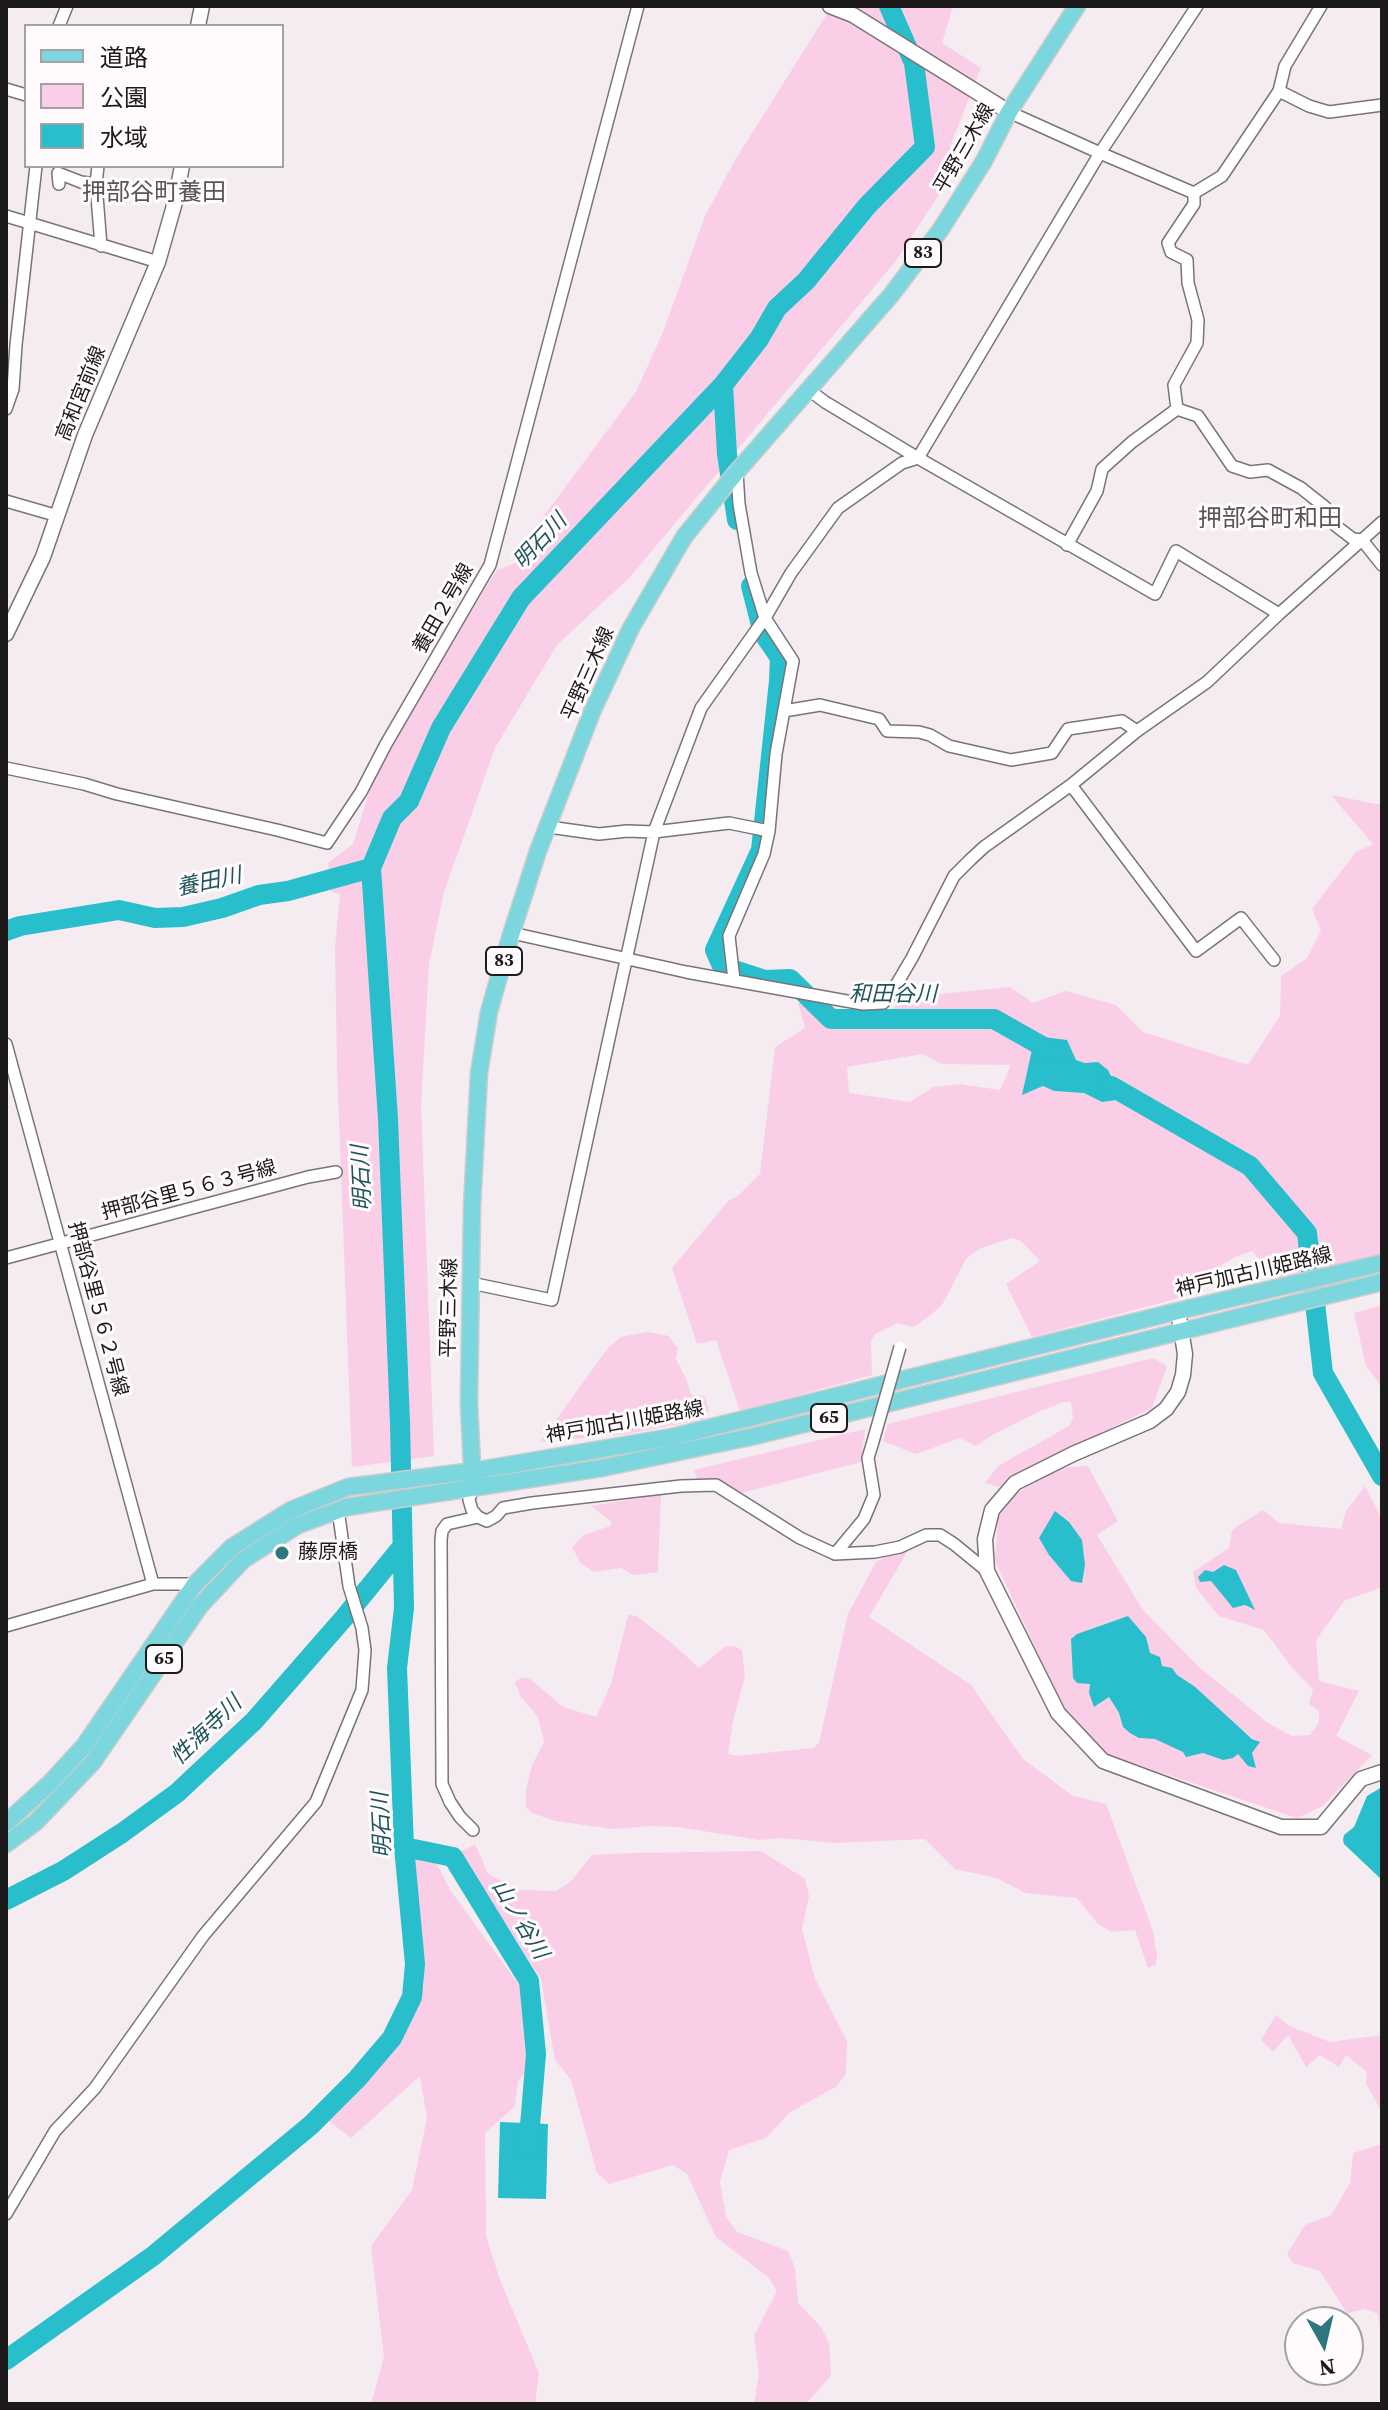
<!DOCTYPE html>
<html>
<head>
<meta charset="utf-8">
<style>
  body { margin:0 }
  #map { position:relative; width:1388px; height:2410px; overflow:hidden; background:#f5ecf1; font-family:"Source Serif 4","Noto Sans JP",serif }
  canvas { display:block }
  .frame { position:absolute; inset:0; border:8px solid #1c1a1b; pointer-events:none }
  .legend { position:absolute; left:24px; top:24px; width:260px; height:144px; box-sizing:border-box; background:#fffbfd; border:2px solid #a4a1a3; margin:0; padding:10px 14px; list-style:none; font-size:24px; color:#1c1a1b }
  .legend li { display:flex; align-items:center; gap:16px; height:40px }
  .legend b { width:40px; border:2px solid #a4a1a3 }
  .north { position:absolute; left:1284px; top:2306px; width:80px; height:80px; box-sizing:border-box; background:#fffbfd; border:2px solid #a4a1a3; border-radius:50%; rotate:172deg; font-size:22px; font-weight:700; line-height:32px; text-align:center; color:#1c1a1b }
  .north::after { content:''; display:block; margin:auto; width:28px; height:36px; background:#2e777e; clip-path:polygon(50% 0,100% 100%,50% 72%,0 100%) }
</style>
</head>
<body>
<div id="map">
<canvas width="1388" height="2410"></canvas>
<div class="frame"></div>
<ul class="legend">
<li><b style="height:10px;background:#7cd6dd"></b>道路</li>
<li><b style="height:22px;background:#f9cee6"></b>公園</li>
<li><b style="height:22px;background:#28becb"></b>水域</li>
</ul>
<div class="north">N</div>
</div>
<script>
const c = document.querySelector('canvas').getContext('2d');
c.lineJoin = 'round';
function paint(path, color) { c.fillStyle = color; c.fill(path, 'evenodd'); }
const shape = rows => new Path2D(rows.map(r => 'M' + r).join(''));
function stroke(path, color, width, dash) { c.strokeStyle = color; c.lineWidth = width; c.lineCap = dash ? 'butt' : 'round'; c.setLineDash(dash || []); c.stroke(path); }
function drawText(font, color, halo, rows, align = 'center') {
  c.font = font + ' "Source Serif 4","Noto Sans JP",serif'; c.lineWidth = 6; c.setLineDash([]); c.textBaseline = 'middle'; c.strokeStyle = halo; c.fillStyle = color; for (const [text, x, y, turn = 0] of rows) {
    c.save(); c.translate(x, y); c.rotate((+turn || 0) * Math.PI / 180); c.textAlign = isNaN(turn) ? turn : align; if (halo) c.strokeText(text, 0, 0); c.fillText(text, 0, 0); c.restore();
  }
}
paint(shape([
  [832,6,953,6,942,43,981,68,950,146,954,171,896,261,630,577,557,645,495,748,444,892,429,964,421,1105,434,1456,352,1467,337,1065,335,947,340,894,331,892,328,863,353,844,376,770,496,571,515,563,543,517,636,392,663,332,705,216,735,160],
  [1331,795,1382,805,1382,1254,1278,1282,1252,1251,1235,1257,1212,1271,1183,1297,1032,1337,1006,1284,1040,1261,1021,1241,1013,1238,1005,1240,979,1249,966,1259,942,1305,928,1317,913,1327,898,1323,875,1334,871,1341,872,1375,740,1411,716,1340,697,1344,672,1268,729,1200,738,1196,760,1174,775,1047,805,1028,798,1003,889,1016,900,998,1010,987,1033,1003,1066,991,1116,1005,1143,1032,1248,1065,1280,1016,1281,976,1307,958,1321,931,1312,909,1356,852,1373,844],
  [922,1054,941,1064,1011,1065,1000,1090,959,1084,933,1087,910,1102,849,1093,847,1067],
  [1076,1060,1108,1070,1112,1078,1130,1090,1132,1100,1124,1099,1102,1102,1084,1093,1054,1091,1043,1086,1023,1094],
  [1382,1305,1382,1387,1366,1366,1354,1313],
  [647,1332,669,1336,678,1349,676,1359,687,1381,691,1395,704,1396,709,1410,705,1419,628,1434,540,1442,608,1348,621,1337],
  [1153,1358,1167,1366,1152,1408,1006,1479,1000,1487,985,1483,998,1466,1069,1426,1073,1418,1071,1402,1063,1402,1041,1411,992,1435,976,1446,960,1438,916,1454,883,1441,888,1424],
  [865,1429,861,1462,741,1493,719,1480,698,1481,694,1470],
  [1088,1466,1118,1521,1097,1535,1143,1610,1199,1667,1268,1723,1292,1736,1310,1735,1319,1723,1319,1711,1309,1704,1313,1689,1293,1669,1264,1630,1219,1616,1196,1588,1193,1572,1229,1548,1232,1530,1263,1510,1279,1523,1341,1529,1346,1511,1365,1486,1382,1519,1382,1587,1344,1601,1316,1640,1319,1681,1359,1691,1336,1736,1372,1755,1323,1806,1297,1818,1103,1753,1063,1707,995,1561,998,1517,1017,1493,1060,1468],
  [1236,1570,1251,1610,1245,1605,1233,1608,1211,1581,1207,1580],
  [1128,1616,1150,1653,1162,1666,1194,1686,1225,1716,1259,1743,1252,1753,1239,1753,1223,1760,1203,1752,1187,1757,1183,1752,1172,1746,1155,1739,1139,1738,1123,1727,1119,1713,1109,1697,1095,1707,1089,1693,1091,1683,1073,1658,1071,1639,1077,1634],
  [661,1494,658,1572,633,1575,621,1568,593,1572,580,1562,572,1547,584,1535,610,1526,612,1522,591,1506],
  [913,1542,869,1617,971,1685,1023,1759,1073,1796,1106,1804,1153,1931,1157,1956,1156,1964,1148,1968,1135,1930,1112,1932,1098,1924,1077,1898,1026,1893,996,1878,955,1869,925,1839,835,1843,780,1838,759,1840,678,1827,650,1826,613,1829,555,1821,532,1813,526,1807,526,1790,532,1765,544,1742,538,1717,521,1697,515,1682,522,1677,530,1679,563,1707,596,1717,611,1684,628,1615,637,1616,673,1644,699,1668,726,1646,734,1646,742,1650,745,1676,733,1721,728,1754,737,1756,813,1748,819,1743,848,1614,876,1562],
  [475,1844,488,1874,518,1890,556,1891,571,1881,592,1855,633,1853,761,1851,805,1879,809,1896,802,1929,815,1979,847,2041,846,2074,836,2087,790,2112,766,2138,729,2150,720,2182,726,2217,737,2232,788,2251,795,2268,798,2303,821,2327,829,2343,831,2376,806,2404,754,2404,759,2374,754,2336,777,2291,768,2277,716,2237,687,2174,673,2165,609,2184,597,2173,571,2080,555,2060,541,1979,460,1852],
  [414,1856,437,1864,450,1890,524,1992,528,2070,518,2081,515,2106,485,2133,486,2236,500,2280,539,2373,535,2404,371,2404,384,2357,371,2246,412,2190,427,2118,420,2076,351,2138,325,2118,403,2035,424,1986],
  [1276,2015,1289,2026,1330,2042,1382,2035,1382,2112,1366,2084,1367,2072,1346,2055,1339,2067,1320,2055,1306,2067,1288,2035,1273,2052,1261,2040],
  [1382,2144,1382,2341,1378,2314,1365,2309,1347,2313,1320,2271,1293,2263,1287,2254,1305,2225,1331,2215,1350,2183,1353,2153]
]), '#f9cee6');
paint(shape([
  [1035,1036,1067,1040,1076,1060,1085,1063,1098,1062,1108,1070,1112,1078,1130,1090,1135,1097,1132,1101,1124,1099,1102,1102,1084,1093,1054,1091,1043,1086,1022,1095],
  [1055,1511,1069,1522,1082,1540,1085,1565,1082,1583,1071,1581,1049,1555,1039,1538],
  [1224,1565,1236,1570,1255,1610,1245,1605,1233,1608,1211,1581,1200,1582,1198,1577,1205,1570,1213,1572],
  [1128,1616,1146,1637,1150,1653,1160,1657,1162,1666,1172,1668,1177,1675,1194,1686,1252,1739,1260,1742,1252,1753,1256,1768,1248,1766,1238,1754,1233,1758,1223,1760,1203,1753,1186,1757,1183,1752,1155,1739,1139,1738,1130,1733,1123,1727,1119,1713,1109,1697,1094,1707,1089,1693,1090,1684,1077,1683,1073,1678,1071,1639,1077,1634],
  [1382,1787,1382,1880,1344,1844,1343,1840,1344,1835,1354,1827,1367,1796],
  [500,2122,548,2124,546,2199,498,2198]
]), '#28becb');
stroke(shape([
  [723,385,727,454,737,520],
  [751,586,763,633,780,658,779,681,761,850,715,950,722,966,765,980,790,979,831,1019,994,1019,1056,1054],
  [6,931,20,926,119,910,155,918,183,917,222,908,259,895,288,891,371,868],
  [1111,1086,1250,1166,1307,1233,1323,1373,1382,1476],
  [404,1847,453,1857,529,1981,536,2054,528,2149],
  [6,1900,63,1871,122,1833,177,1793,254,1721,344,1618,401,1548],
  [6,2360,153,2256,311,2125,357,2079,392,2038,412,1997,415,1964,404,1847,397,1668,404,1608,400,1423,388,1119,371,868,392,818,409,801,441,728,521,598,723,385,759,339,777,308,806,281,867,206,925,147,914,63,889,6]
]), '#28becb', 20);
const minor = shape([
  [59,26,67,6],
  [6,89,26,95],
  [1279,91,1309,106,1329,112,1382,105],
  [1009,112,1100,153,1194,193],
  [59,184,58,173,81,182,96,184,98,166],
  [96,184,101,246],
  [1194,193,1222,176,1279,91,1285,66,1321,6],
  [6,216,158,262],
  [809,390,825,402,918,458,1155,594,1176,551,1279,614],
  [6,409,13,389,16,345,36,166],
  [1177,409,1198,416,1232,466,1250,472,1268,470,1301,488,1325,507,1336,526,1353,539,1362,540,1382,565],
  [1177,409,1174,385,1197,343,1198,320,1188,283,1187,260,1171,252,1168,243,1194,204,1194,193],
  [6,501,58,516],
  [1067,545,1097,491,1102,469,1132,442,1177,409],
  [784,711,820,705,879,719,887,731,919,732,930,735,949,746,1011,760,1052,753,1068,729,1122,721,1137,731],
  [6,768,84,784,117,794,277,830,327,843,361,792,386,744,490,565,638,6],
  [1071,785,1196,951,1241,918,1274,960],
  [549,827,599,834,627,831,654,832,729,823,769,831],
  [512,933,686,972,863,1004,883,1003,889,997,912,958,954,876,970,860,984,847,1071,785,1137,731,1207,682,1279,614,1382,522],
  [734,980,729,936,764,854,769,831,776,754,793,661,765,618,751,573,739,504,737,472],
  [6,1044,153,1584],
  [6,1258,308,1177,336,1172],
  [471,1283,552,1300,654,832,701,708,765,618,791,573,838,508,902,463,918,458,1100,153,1197,6],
  [473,1487,469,1500,472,1510,478,1517,487,1521,496,1516,503,1508,532,1503,681,1486,716,1485,800,1538,835,1554,875,1552,900,1547,926,1535,940,1535,954,1544,987,1571],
  [835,1554,864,1519,874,1495,868,1458,872,1445],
  [6,1626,153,1584,195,1584],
  [473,1830,460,1817,450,1802,442,1784,441,1540,442,1531,447,1524,478,1517],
  [6,2214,55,2131,95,2088,203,1936,316,1802,362,1690,365,1650,362,1628,349,1586,338,1510]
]);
const tertiary = shape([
  [830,6,853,15,1009,112],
  [198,26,202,6],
  [6,634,43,557,85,435,158,262,175,202,182,166],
  [1178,1311,1185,1354,1183,1375,1178,1392,1166,1409,1150,1421,1073,1454,1015,1483,992,1510,985,1539,987,1571,1058,1713,1103,1761,1281,1827,1321,1827,1361,1779,1382,1772]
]);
const primary = shape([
  [473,1487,469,1403,472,1207,479,1073,489,1012,510,938,538,851,592,712,631,628,684,537,734,475,892,294,941,229,984,161,1009,112,1077,6],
  [6,1823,50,1783,84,1746,195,1584,232,1547,291,1510,348,1487,473,1471,672,1437,1178,1311,1382,1263],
  [6,1844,36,1822,93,1762,200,1606,243,1560,298,1525,347,1507,602,1468,755,1436,1382,1282]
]);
stroke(minor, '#7a7377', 14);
stroke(tertiary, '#7a7377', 17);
stroke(primary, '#cdcdcd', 19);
stroke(minor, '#fff', 11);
stroke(tertiary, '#fff', 14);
stroke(primary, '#7cd6dd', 16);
const minorBridge = shape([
  [872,1445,900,1347]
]);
stroke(minorBridge, '#7a7377', 14, []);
stroke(minorBridge, '#fff', 11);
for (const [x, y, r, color] of [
  [282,1553,8,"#2e777e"]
]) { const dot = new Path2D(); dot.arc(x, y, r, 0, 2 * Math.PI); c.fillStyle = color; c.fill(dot); stroke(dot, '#fffbfd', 3); }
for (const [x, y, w] of [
  [923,253,36],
  [504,961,36],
  [829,1418,36],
  [164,1659,36]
]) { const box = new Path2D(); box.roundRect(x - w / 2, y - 14, w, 28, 6); c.fillStyle = '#fffbfd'; c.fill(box); stroke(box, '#1c1a1b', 2); }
drawText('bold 18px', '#1c1a1b', null, [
  ["83",923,253],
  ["83",504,961],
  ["65",829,1418],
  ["65",164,1659]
]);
drawText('20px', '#1c1a1b', '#fffbfd', [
  ["平野三木線",965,149,-60],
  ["高和宮前線",82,394,-68],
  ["養田２号線",444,609,-60],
  ["平野三木線",589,674,-66],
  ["押部谷里５６３号線",189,1191,-15],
  ["神戸加古川姫路線",1254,1273,-13],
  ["平野三木線",450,1308,-89],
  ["押部谷里５６２号線",97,1309,75],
  ["神戸加古川姫路線",625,1423,-10]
]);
drawText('20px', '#1c1a1b', '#fffbfd', [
  ["藤原橋",298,1553]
], 'left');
drawText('italic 22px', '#1d565c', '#fffbfd', [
  ["明石川",541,542,-47],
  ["養田川",209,883,-12],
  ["和田谷川",893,995],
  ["明石川",363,1178,-93],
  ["性海寺川",207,1731,-44],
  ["明石川",383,1825,-93],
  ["山ノ谷川",519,1920,59]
]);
drawText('24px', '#5a5357', '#fffbfd', [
  ["押部谷町養田",154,194],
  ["押部谷町和田",1270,520]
]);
</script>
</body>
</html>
